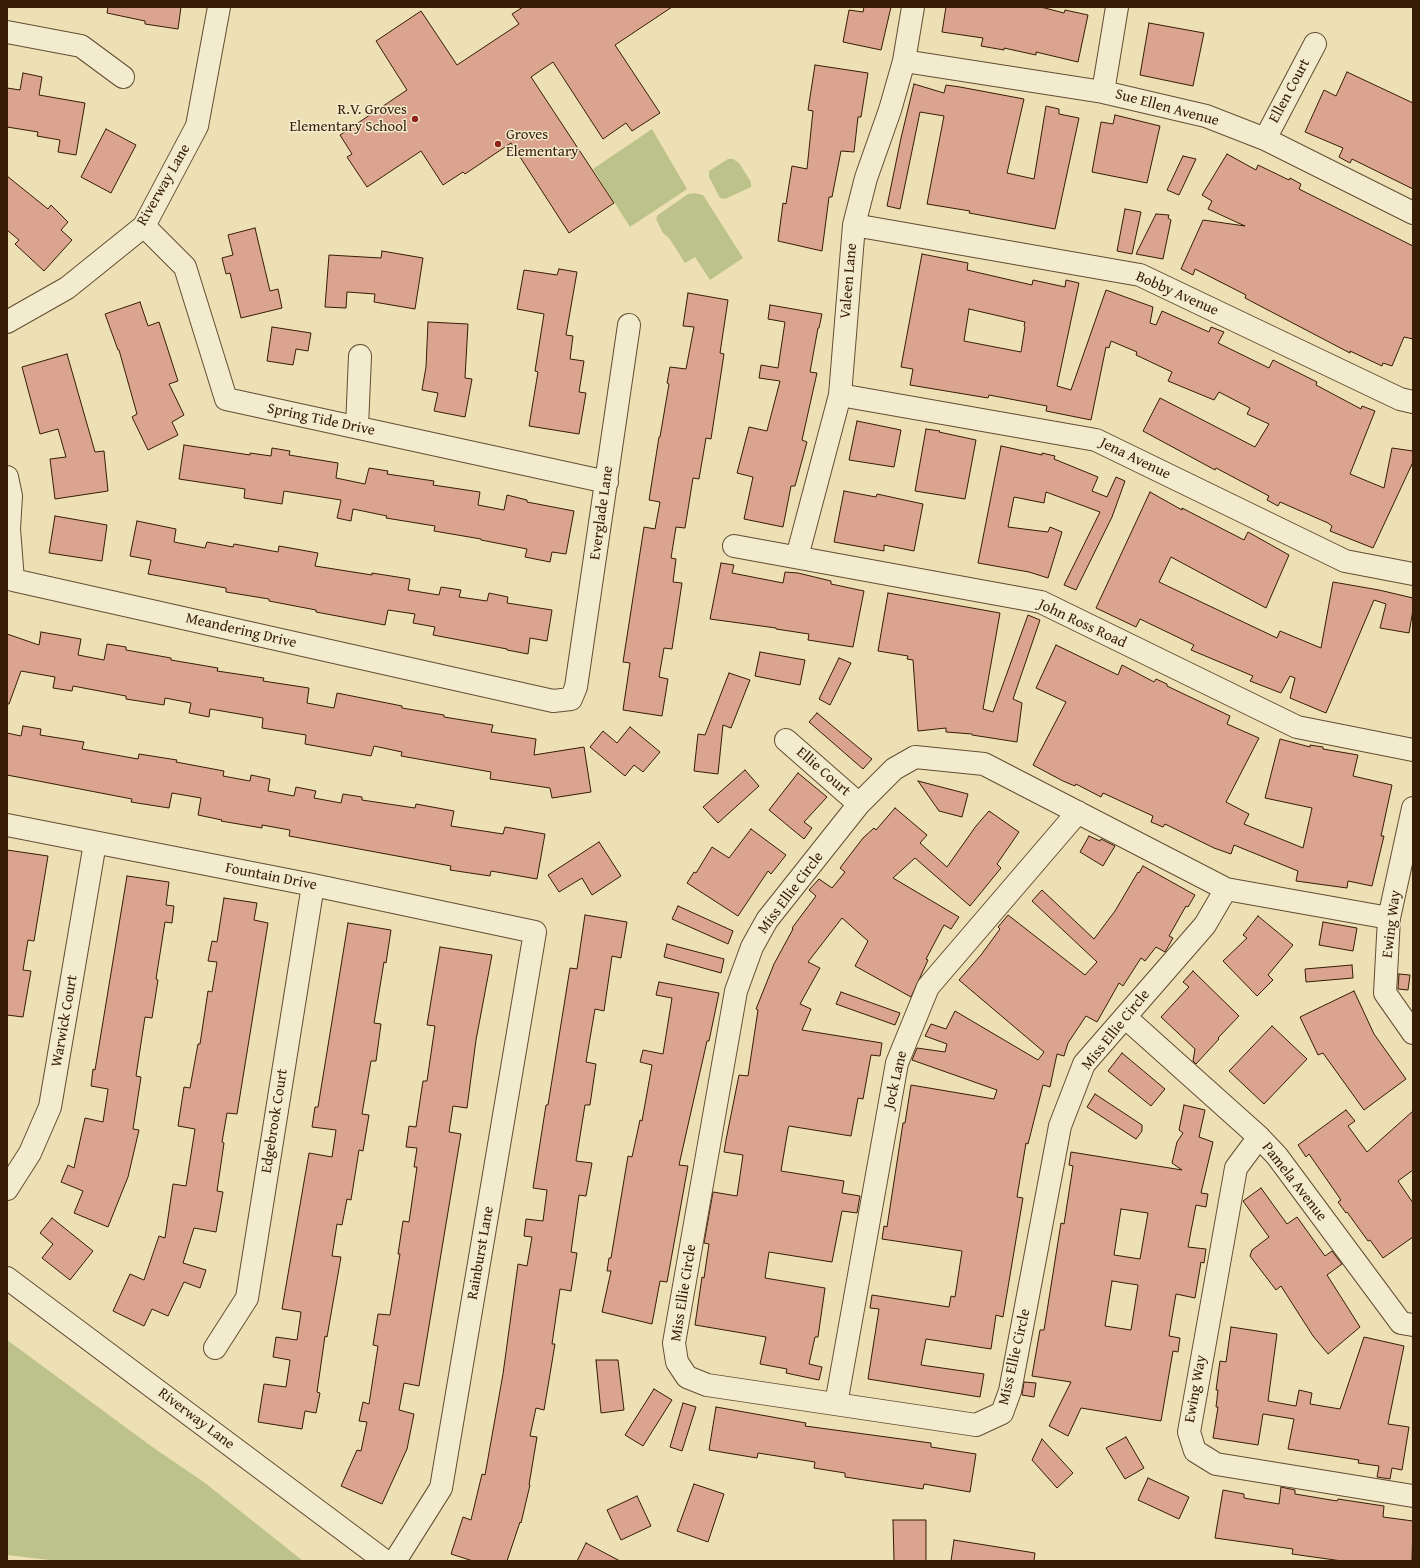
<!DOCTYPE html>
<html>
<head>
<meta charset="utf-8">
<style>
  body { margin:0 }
  #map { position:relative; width:1420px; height:1568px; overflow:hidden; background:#ede0b4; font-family:"Gentium Book Plus",serif }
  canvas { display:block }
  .frame { position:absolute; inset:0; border:8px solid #371c06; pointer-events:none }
</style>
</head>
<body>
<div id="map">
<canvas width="1420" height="1568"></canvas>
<div class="frame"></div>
</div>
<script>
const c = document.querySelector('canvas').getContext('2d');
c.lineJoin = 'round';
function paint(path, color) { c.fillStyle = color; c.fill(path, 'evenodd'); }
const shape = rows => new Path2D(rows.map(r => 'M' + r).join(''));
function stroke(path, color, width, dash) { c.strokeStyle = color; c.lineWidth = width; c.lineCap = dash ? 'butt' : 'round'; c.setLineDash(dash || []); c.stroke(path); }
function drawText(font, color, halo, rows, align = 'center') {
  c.font = font + ' "Gentium Book Plus",serif'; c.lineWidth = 3; c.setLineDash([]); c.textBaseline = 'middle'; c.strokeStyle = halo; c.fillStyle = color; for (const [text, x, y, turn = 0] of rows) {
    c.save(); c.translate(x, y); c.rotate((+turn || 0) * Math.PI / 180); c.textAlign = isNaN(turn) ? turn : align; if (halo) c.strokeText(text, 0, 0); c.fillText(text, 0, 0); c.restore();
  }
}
paint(shape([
  [652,129,687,189,630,227,593,169],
  [728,159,733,159,739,163,751,182,751,187,725,199,720,198,709,177,709,171],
  [694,193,703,195,743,258,710,280,695,257,685,263,669,238,663,233,656,219,658,215,688,194],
  [7,1340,151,1446,205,1483,303,1561,58,1561,7,1555]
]), '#bdc18a');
const building = shape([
  [108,7,181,7,178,29,145,24,145,21,107,13,108,7],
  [523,7,672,7,615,45,660,113,632,131,626,123,603,139,553,62,531,77,614,203,569,233,511,143,465,174,463,172,443,185,421,151,367,187,347,157,352,154,340,135,407,90,376,41,421,11,457,65,519,24,512,14,523,7],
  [864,7,891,7,881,50,843,42,849,10,863,12,864,7],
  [946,7,1041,7,1064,13,1065,10,1088,15,1078,62,1036,52,1036,55,1004,48,1004,50,981,46,983,38,942,32,946,7],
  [1149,23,1204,33,1193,86,1140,75,1149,23],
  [815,65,868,73,861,117,858,117,854,152,841,151,832,197,829,197,822,251,778,241,783,203,786,204,792,166,807,169,813,111,808,110,815,65],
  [1347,72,1413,103,1413,189,1352,159,1350,163,1339,157,1343,148,1305,132,1324,90,1336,96,1347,72],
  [23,73,42,77,39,95,85,103,76,155,58,152,60,140,37,136,38,132,7,127,7,88,20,90,23,73],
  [914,84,944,93,946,85,960,87,1024,99,1007,173,1034,179,1046,106,1059,109,1059,114,1079,118,1055,229,969,213,970,211,927,204,944,116,920,112,900,209,887,206,901,138,914,84],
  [1115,115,1160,126,1147,183,1092,172,1101,122,1113,124,1115,115],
  [106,129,136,145,111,193,81,177,106,129],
  [1227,154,1256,170,1258,165,1289,180,1290,178,1301,184,1299,189,1413,246,1413,339,1404,337,1392,366,1383,363,1382,366,1350,351,1350,353,1245,298,1246,295,1195,269,1193,275,1181,269,1203,220,1245,226,1208,209,1212,201,1202,195,1227,154],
  [1183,156,1196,159,1179,195,1167,190,1183,156],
  [7,176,48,209,51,205,68,222,61,230,72,240,44,271,15,244,19,240,7,230,7,176],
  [1125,209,1141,212,1132,254,1117,251,1125,209],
  [1156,214,1169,215,1168,218,1171,220,1163,259,1136,254,1156,214],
  [255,228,270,291,278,289,282,308,241,318,230,273,226,274,222,258,233,255,228,235,255,228],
  [382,251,423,258,415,309,374,302,375,294,347,292,346,308,325,307,329,255,381,258,382,251],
  [922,254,968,263,967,270,1032,285,1033,280,1065,287,1066,280,1079,283,1057,386,1071,390,1106,290,1153,307,1150,323,1156,325,1162,311,1209,332,1211,327,1224,332,1218,343,1269,368,1273,360,1317,382,1316,385,1361,409,1362,406,1375,411,1350,474,1384,488,1392,448,1413,451,1413,462,1373,548,1330,531,1332,526,1328,523,1280,502,1278,506,1267,500,1269,496,1216,468,1215,470,1204,464,1143,431,1160,398,1255,447,1269,424,1247,414,1250,408,1219,392,1214,400,1168,381,1172,372,1136,355,1137,352,1111,341,1109,348,1106,347,1091,420,1046,411,1047,406,989,395,988,398,910,385,913,369,901,367,922,254],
  [969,309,1025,322,1024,326,1025,327,1021,352,964,341,969,309],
  [559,269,577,272,566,335,573,336,570,359,584,361,579,392,586,393,579,434,529,426,538,372,535,371,544,314,517,309,524,270,557,275,559,269],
  [688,293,728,300,720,353,724,354,711,439,706,438,699,479,693,478,685,528,676,527,671,558,676,559,673,582,682,583,672,649,664,648,659,677,668,679,662,716,623,710,630,663,623,662,644,527,655,529,660,502,649,500,659,437,660,437,669,384,667,383,670,367,686,369,694,327,683,326,688,293],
  [140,302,148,326,159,322,178,381,169,384,184,415,172,422,178,435,148,450,132,417,137,414,119,350,118,350,105,314,140,302],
  [770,305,822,314,819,328,818,328,810,372,817,373,802,440,807,442,795,486,791,486,783,527,744,519,753,477,737,473,749,427,767,431,780,381,759,378,761,365,778,368,785,322,768,319,770,305],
  [428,322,468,324,465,378,472,379,465,417,434,411,438,393,422,390,426,367,428,322],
  [272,327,311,333,308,351,296,349,293,365,267,361,272,327],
  [67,354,95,452,104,451,108,491,55,499,50,459,66,457,58,429,40,434,22,367,67,354],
  [857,421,901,430,894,467,849,460,857,421],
  [926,429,940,431,939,432,976,440,965,499,915,491,926,429],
  [184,445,250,455,250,453,271,456,272,448,290,451,289,455,338,463,336,478,365,484,369,468,388,471,387,474,434,481,433,485,480,492,478,505,504,510,507,495,527,500,527,502,574,511,566,554,552,552,550,562,525,557,527,549,481,540,481,539,434,531,435,526,386,518,387,516,353,509,351,521,337,518,341,500,284,491,282,504,244,498,245,489,179,479,184,445],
  [1001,446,1042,455,1042,453,1055,456,1054,459,1098,477,1092,491,1107,497,1116,477,1125,481,1112,517,1076,590,1064,585,1100,512,1046,492,1044,503,1014,497,1008,527,1048,532,1050,527,1062,532,1048,578,1029,572,978,563,1001,446],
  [844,491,876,497,877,494,923,504,914,551,884,545,884,551,834,542,844,491],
  [1150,492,1182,510,1182,508,1244,540,1248,532,1289,555,1266,608,1171,557,1159,582,1277,638,1280,631,1321,648,1333,582,1379,590,1413,598,1413,610,1409,633,1380,628,1386,604,1374,600,1326,713,1290,698,1295,678,1290,676,1281,693,1250,681,1253,676,1191,650,1194,645,1140,619,1136,627,1096,608,1150,492],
  [55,516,107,525,102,561,49,553,55,516],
  [137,521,176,529,174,542,205,548,207,542,233,547,234,544,278,552,279,546,318,553,315,566,372,575,372,573,410,579,408,590,439,595,441,587,461,590,459,597,487,601,489,593,508,597,507,603,552,610,547,641,530,638,528,654,507,650,507,649,433,635,435,627,413,623,415,614,388,610,385,625,316,612,316,610,269,601,269,599,226,592,226,588,148,574,151,560,130,556,137,521],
  [721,563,734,565,732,573,783,583,785,572,798,573,831,581,831,584,864,591,853,647,808,640,809,634,776,629,776,628,710,619,721,563],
  [888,593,1000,613,983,709,993,712,1028,615,1040,620,1013,699,1022,703,1017,742,972,735,972,734,946,732,946,728,918,731,913,660,907,659,908,656,878,651,888,593],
  [41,632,81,639,78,655,104,660,107,644,126,647,126,650,171,658,171,660,218,668,217,671,264,678,263,681,309,688,307,703,334,708,337,693,402,706,402,708,444,715,444,717,493,725,491,732,536,739,534,755,584,747,591,792,552,798,550,788,490,779,491,772,401,756,402,752,374,746,371,756,305,744,306,735,262,728,263,718,210,709,209,717,189,713,191,703,165,698,164,705,126,699,126,696,73,686,72,691,53,688,55,677,21,671,9,704,7,704,7,634,39,645,41,632],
  [1056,645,1118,675,1122,665,1154,682,1156,679,1167,684,1167,686,1230,716,1227,724,1259,738,1226,802,1249,814,1244,824,1303,848,1312,808,1265,798,1280,739,1310,747,1310,745,1323,747,1323,749,1358,755,1353,776,1392,785,1381,836,1384,836,1372,886,1348,881,1347,888,1296,881,1298,871,1234,845,1231,854,1214,848,1165,824,1163,827,1151,822,1153,816,1103,793,1101,797,1076,784,1075,786,1063,781,1033,765,1066,702,1036,688,1056,645],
  [760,652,805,660,800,685,755,676,760,652],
  [839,658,851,663,830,705,819,699,839,658],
  [729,673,750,680,731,728,723,725,718,774,694,771,698,734,705,735,729,673],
  [817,713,872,759,863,769,809,722,817,713],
  [23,726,41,729,40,735,84,742,82,749,138,759,139,754,177,760,176,762,224,771,223,776,250,781,251,775,270,779,268,791,294,796,296,787,316,791,314,798,341,803,343,794,362,797,362,800,415,808,416,804,454,811,451,826,503,834,505,827,545,834,537,879,491,871,490,876,450,870,451,866,289,836,290,830,262,825,262,828,221,821,222,820,198,815,201,798,172,793,169,808,131,802,132,799,7,775,7,733,21,736,23,726],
  [630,727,660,752,643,772,634,765,625,776,590,747,603,731,617,743,630,727],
  [745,770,759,786,718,823,703,807,745,770],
  [798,773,827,797,804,822,812,828,804,839,769,810,798,773],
  [918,781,968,794,962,817,939,811,918,781],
  [895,808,927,835,920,843,947,867,976,826,989,811,1019,832,997,864,1001,868,970,906,915,858,893,878,959,917,951,929,944,925,926,959,928,960,911,997,855,966,868,941,842,918,808,962,820,968,800,1004,811,1009,802,1030,882,1043,880,1056,871,1055,863,1099,858,1098,851,1136,789,1126,788,1129,781,1171,844,1181,842,1193,860,1196,857,1213,842,1211,832,1262,769,1252,765,1278,825,1288,818,1337,815,1337,809,1364,822,1367,819,1380,786,1373,787,1369,760,1364,766,1337,695,1325,702,1277,704,1278,709,1244,704,1243,713,1192,737,1196,743,1155,724,1152,726,1140,739,1075,748,1076,758,1010,756,1009,774,964,793,929,792,928,816,896,809,890,819,879,832,888,845,872,840,868,863,838,874,828,876,830,895,808],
  [751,829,786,855,771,874,768,871,738,916,687,883,694,872,696,873,712,847,729,858,751,829],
  [1089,836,1100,841,1101,839,1115,846,1103,866,1080,852,1089,836],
  [599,842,621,876,592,895,582,878,559,892,548,875,599,842],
  [7,850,48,856,34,941,28,940,23,970,31,971,23,1017,7,1015,7,850],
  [1143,866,1195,895,1188,907,1186,906,1169,936,1173,938,1165,952,1156,947,1145,961,1141,958,1123,986,1119,983,1097,1022,1086,1016,1068,1043,1064,1056,1057,1054,1050,1087,1043,1085,1028,1144,1026,1143,1017,1197,1023,1198,1003,1317,996,1315,991,1349,926,1339,921,1365,984,1374,980,1397,868,1379,879,1309,870,1308,872,1295,949,1307,951,1296,955,1297,962,1251,882,1239,884,1226,887,1227,903,1123,905,1123,911,1085,994,1099,997,1090,912,1060,917,1048,945,1052,947,1044,925,1036,931,1024,946,1029,955,1011,1038,1060,1044,1052,959,980,981,955,1000,929,998,927,1008,915,1085,975,1097,962,1032,901,1042,890,1094,939,1115,911,1138,872,1139,873,1143,866],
  [127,876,169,882,166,905,174,906,172,923,165,922,156,979,158,980,152,1018,145,1017,136,1076,141,1077,133,1129,139,1130,128,1177,108,1227,74,1213,83,1191,61,1182,68,1165,74,1168,85,1118,103,1122,108,1089,91,1086,93,1069,95,1070,127,876],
  [224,898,257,903,254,920,268,923,237,1114,227,1113,222,1142,224,1143,217,1191,223,1192,216,1232,194,1228,183,1263,206,1270,200,1288,184,1282,168,1316,152,1309,144,1326,113,1311,130,1274,144,1280,159,1236,165,1238,173,1184,186,1186,195,1129,178,1126,184,1087,190,1088,198,1044,200,1044,208,991,212,992,217,962,208,961,212,941,217,942,224,898],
  [678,906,733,931,728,944,672,919,678,906],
  [585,915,627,922,621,958,612,956,604,1011,595,1009,586,1062,596,1064,590,1105,585,1105,576,1161,592,1163,586,1196,579,1195,571,1252,577,1253,571,1291,560,1289,552,1344,555,1344,544,1410,536,1408,530,1436,537,1437,529,1485,530,1485,521,1523,520,1522,507,1561,473,1561,451,1554,463,1517,471,1520,482,1474,485,1475,503,1374,518,1264,527,1266,532,1237,524,1236,526,1219,543,1221,547,1190,533,1188,546,1105,548,1105,570,968,577,969,585,915],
  [1258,916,1293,945,1268,975,1273,980,1257,996,1223,961,1247,938,1243,935,1258,916],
  [1323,922,1357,928,1353,951,1319,945,1323,922],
  [348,923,391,930,386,963,384,962,374,1023,381,1024,376,1061,371,1061,362,1114,369,1115,363,1151,359,1150,351,1200,347,1199,342,1225,337,1224,332,1256,341,1257,327,1337,325,1336,317,1392,320,1393,316,1413,305,1411,302,1429,258,1422,264,1384,286,1387,290,1360,273,1357,276,1337,297,1340,301,1312,282,1309,309,1153,332,1157,336,1130,312,1127,315,1107,318,1107,348,923],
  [667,944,724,959,721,973,664,957,667,944],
  [440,947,492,955,476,1040,467,1108,453,1106,449,1132,461,1134,419,1386,404,1383,399,1410,414,1414,407,1449,382,1504,341,1486,357,1450,361,1451,367,1422,359,1421,363,1402,369,1404,378,1346,373,1345,378,1314,390,1315,400,1254,398,1254,403,1221,409,1222,417,1167,414,1167,417,1148,406,1147,409,1126,416,1127,423,1081,427,1081,435,1026,427,1025,440,947],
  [1352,965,1353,978,1306,982,1305,969,1352,965],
  [1193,971,1239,1016,1218,1038,1219,1039,1196,1064,1193,1061,1195,1049,1161,1017,1189,987,1183,982,1193,971],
  [1399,974,1410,975,1408,990,1398,989,1399,974],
  [659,982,719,993,709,1041,707,1041,679,1165,688,1166,667,1282,660,1281,652,1324,602,1312,611,1271,607,1271,609,1258,611,1258,628,1156,632,1157,640,1120,642,1121,652,1065,640,1062,643,1050,663,1054,672,998,656,995,659,982],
  [1354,991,1374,1034,1406,1079,1364,1110,1323,1053,1318,1055,1300,1017,1354,991],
  [841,992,900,1013,895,1025,836,1004,841,992],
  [1272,1026,1307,1059,1264,1104,1229,1071,1272,1026],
  [1122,1053,1165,1089,1151,1106,1108,1071,1122,1053],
  [1095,1094,1142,1125,1142,1131,1136,1139,1087,1107,1095,1094],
  [1184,1105,1205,1110,1199,1137,1213,1142,1201,1193,1208,1194,1206,1207,1196,1205,1188,1247,1206,1249,1204,1263,1201,1262,1195,1298,1176,1294,1169,1336,1180,1338,1178,1352,1173,1351,1161,1421,1081,1408,1068,1436,1049,1426,1071,1382,1032,1376,1040,1330,1044,1330,1061,1223,1064,1224,1073,1166,1069,1165,1071,1152,1182,1170,1172,1163,1177,1142,1183,1133,1179,1130,1184,1105],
  [1121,1209,1148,1213,1140,1259,1114,1255,1121,1209],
  [1112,1281,1138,1285,1131,1330,1105,1326,1112,1281],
  [1346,1110,1355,1121,1348,1126,1367,1152,1413,1111,1413,1170,1398,1181,1413,1203,1413,1237,1383,1258,1370,1240,1368,1241,1347,1212,1346,1213,1338,1202,1341,1200,1309,1154,1306,1157,1298,1145,1346,1110],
  [1261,1188,1287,1224,1297,1217,1325,1256,1332,1251,1342,1264,1327,1275,1360,1327,1328,1354,1313,1336,1281,1286,1276,1290,1250,1256,1252,1250,1269,1237,1243,1201,1261,1188],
  [52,1218,93,1251,70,1280,42,1258,53,1244,40,1233,52,1218],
  [1231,1327,1277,1334,1268,1401,1296,1406,1299,1390,1312,1393,1310,1404,1340,1409,1364,1337,1404,1346,1388,1424,1409,1427,1402,1470,1392,1468,1390,1479,1377,1477,1379,1466,1358,1463,1359,1460,1288,1449,1294,1419,1263,1414,1258,1445,1213,1438,1218,1407,1216,1407,1218,1390,1216,1390,1220,1361,1226,1362,1231,1327],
  [596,1360,618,1360,624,1410,601,1413,596,1360],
  [1024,1382,1036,1383,1034,1397,1022,1395,1024,1382],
  [654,1389,672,1400,643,1446,625,1435,654,1389],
  [683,1403,696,1407,682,1451,670,1447,683,1403],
  [716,1407,806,1423,805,1426,931,1443,931,1447,976,1454,970,1492,924,1484,923,1489,845,1477,845,1473,814,1468,815,1462,758,1453,757,1458,709,1450,716,1407],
  [1126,1437,1144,1468,1125,1479,1106,1448,1126,1437],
  [1042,1439,1073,1473,1057,1488,1032,1460,1042,1439],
  [1148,1478,1189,1497,1179,1519,1138,1500,1148,1478],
  [694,1484,724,1494,708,1542,677,1531,694,1484],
  [1281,1487,1295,1490,1295,1494,1337,1501,1338,1499,1384,1506,1383,1517,1413,1521,1412,1561,1342,1561,1292,1554,1293,1549,1215,1538,1223,1490,1244,1494,1244,1498,1279,1504,1281,1487],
  [637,1496,651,1526,621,1540,607,1510,637,1496],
  [893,1520,926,1520,926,1561,894,1561,893,1520],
  [954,1540,1035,1553,1034,1561,951,1561,954,1540],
  [586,1543,620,1561,577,1561,586,1543]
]);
paint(building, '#daa48e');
stroke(building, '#371c06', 1);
const minor = shape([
  [7,32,81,46,123,77],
  [904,61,1103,92,1206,116,1265,139,1413,213],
  [1103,92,1117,7],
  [1265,139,1315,44],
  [854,225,1140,275,1400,399,1413,402],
  [144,226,185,267,226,399,607,482],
  [7,322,67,288,144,226,197,126,219,7],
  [840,395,1096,440,1345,561,1413,574],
  [357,427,360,356],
  [7,477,11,496,9,529,13,580,553,701,571,699,576,687,629,325],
  [734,546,1041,602,1297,727,1413,750],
  [797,557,840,395,854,225,866,178,890,110,904,61,913,7],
  [786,740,859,804],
  [1413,808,1389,918,1385,993,1413,1033],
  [7,825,313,885,535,932,441,1488,395,1561],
  [1226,889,1205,925,1084,1064,1060,1126,1010,1391,1002,1413,976,1425,707,1385,687,1377,677,1362,674,1343,736,991,752,947,767,920,859,804,894,769,915,757,984,764,1226,889,1389,918],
  [1125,1017,1259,1137,1277,1156,1401,1323,1413,1325],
  [1259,1137,1236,1168,1189,1432,1195,1451,1216,1464,1413,1496],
  [7,1189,30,1153,50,1107,95,843],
  [7,1278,385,1561],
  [215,1348,247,1298,313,885],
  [836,1404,897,1063,928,987,1078,812]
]);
stroke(minor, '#644d32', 24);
stroke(minor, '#f3ebce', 22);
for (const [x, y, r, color] of [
  [415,119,4,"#8f2418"],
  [498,144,4,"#8f2418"]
]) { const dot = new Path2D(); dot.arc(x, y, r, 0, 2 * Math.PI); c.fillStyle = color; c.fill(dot); stroke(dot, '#f3ebce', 1.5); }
drawText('15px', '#371c06', '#f3ebce', [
  ["Ellen Court",1290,91,-62],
  ["Sue Ellen Avenue",1167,108,15],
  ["Riverway Lane",164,185,-60],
  ["Valeen Lane",849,281,-85],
  ["Bobby Avenue",1177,294,24],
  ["Spring Tide Drive",321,420,12],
  ["Jena Avenue",1135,459,26],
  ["Everglade Lane",602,513,-82],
  ["John Ross Road",1082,624,25],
  ["Meandering Drive",241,631,13],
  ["Ellie Court",823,772,41],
  ["Fountain Drive",271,877,11],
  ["Miss Ellie Circle",791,893,-53],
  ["Ewing Way",1392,924,-83],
  ["Warwick Court",65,1021,-80],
  ["Miss Ellie Circle",1116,1030,-51],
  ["Jock Lane",896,1080,-77],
  ["Edgebrook Court",275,1121,-81],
  ["Pamela Avenue",1294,1182,52],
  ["Rainburst Lane",481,1253,-80],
  ["Miss Ellie Circle",684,1293,-81],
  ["Miss Ellie Circle",1015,1357,-77],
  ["Ewing Way",1196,1389,-80],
  ["Riverway Lane",196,1419,37]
]);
drawText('15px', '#371c06', '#f3ebce', [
  ["R.V. Groves",407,110],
  ["Elementary School",407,127],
  ["Groves",506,135,"left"],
  ["Elementary",506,152,"left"]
], 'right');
</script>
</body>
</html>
